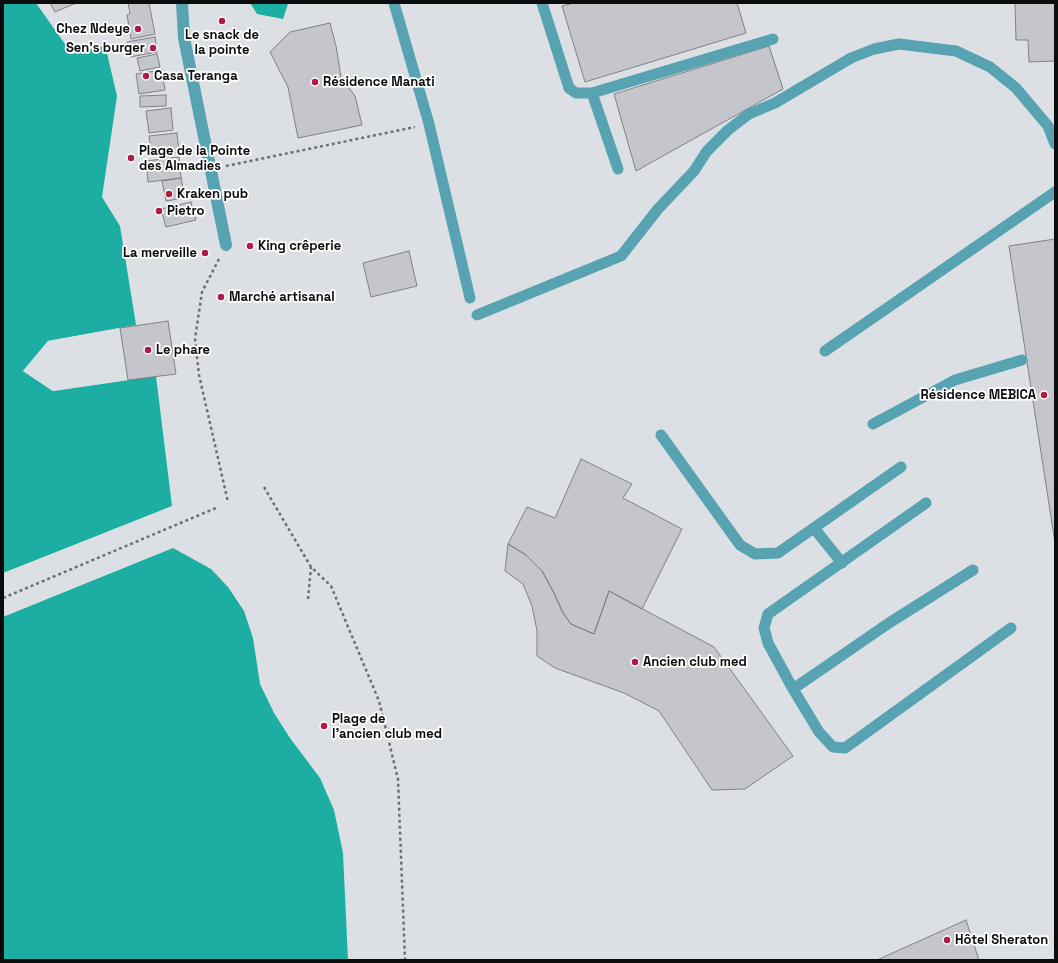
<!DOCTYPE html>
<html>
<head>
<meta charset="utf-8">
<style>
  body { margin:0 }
  #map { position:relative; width:1058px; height:963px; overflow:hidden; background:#dce0e4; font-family:"Space Grotesk",sans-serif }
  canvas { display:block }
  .frame { position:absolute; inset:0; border:4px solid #0a0c0d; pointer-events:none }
</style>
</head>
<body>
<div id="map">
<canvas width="1058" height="963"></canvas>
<div class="frame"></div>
</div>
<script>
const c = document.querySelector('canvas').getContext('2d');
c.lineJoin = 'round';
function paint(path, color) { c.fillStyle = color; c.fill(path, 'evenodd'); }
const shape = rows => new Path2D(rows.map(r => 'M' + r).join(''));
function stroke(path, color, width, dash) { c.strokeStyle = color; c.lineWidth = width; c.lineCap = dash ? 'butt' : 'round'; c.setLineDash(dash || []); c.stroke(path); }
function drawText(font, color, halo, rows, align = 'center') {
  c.font = font + ' "Space Grotesk",sans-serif'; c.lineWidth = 3.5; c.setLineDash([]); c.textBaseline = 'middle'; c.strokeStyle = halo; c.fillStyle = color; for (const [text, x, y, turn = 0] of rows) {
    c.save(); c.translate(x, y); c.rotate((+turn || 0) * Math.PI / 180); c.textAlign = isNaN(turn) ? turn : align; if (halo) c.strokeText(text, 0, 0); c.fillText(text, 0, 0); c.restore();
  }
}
paint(shape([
  [3,3,36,3,72,54,110,44,106,49,117,96,102,197,120,226,136,325,48,341,23,371,53,391,156,376,172,506,3,573],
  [250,3,288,3,288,4,283,19,257,14],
  [173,548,211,569,228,587,244,611,253,638,260,684,274,713,290,738,320,778,334,810,343,853,348,960,3,960,3,617]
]), '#1caea2');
paint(shape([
  [120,328,120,330,49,343,26,371,54,389,127,378,128,380,53,391,23,371,48,341]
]), '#dce0e4');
const building = shape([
  [50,3,76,3,55,12,50,3],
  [128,3,149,3,155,34,131,39,127,15,130,13,128,3],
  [574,3,737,3,746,33,585,82,562,6,574,3],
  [1015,3,1055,3,1055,61,1029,62,1028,40,1016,40,1015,3],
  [330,23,336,46,341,77,355,96,362,125,298,138,288,87,270,52,290,32,330,23],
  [155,37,157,52,130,57,127,42,155,37],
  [769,46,783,89,636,171,614,94,769,46],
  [157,54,160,67,140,71,137,58,157,54],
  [162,70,165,90,139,94,136,74,162,70],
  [166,95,166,106,140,107,140,96,166,95],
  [171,108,173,130,149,133,146,111,171,108],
  [177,133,179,152,152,156,149,136,177,133],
  [179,157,181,178,148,182,146,161,179,157],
  [181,178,185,198,166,201,162,181,181,178],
  [191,202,196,220,166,227,161,209,191,202],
  [1055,239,1055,543,1009,246,1055,239],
  [409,251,417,286,371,297,363,263,409,251],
  [168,321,176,374,128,380,120,328,168,321],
  [581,459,632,484,623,498,682,529,642,609,609,591,594,634,571,624,563,613,554,593,542,571,526,555,508,544,527,507,555,518,581,459],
  [508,544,526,555,542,571,554,593,563,613,571,624,594,634,609,591,714,647,793,756,745,789,712,790,659,711,624,693,555,668,537,656,537,631,532,606,523,584,505,571,508,544],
  [966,920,979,960,877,960,966,920]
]);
paint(building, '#c4c6cb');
stroke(building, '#7f8185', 1);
stroke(shape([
  [226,166,415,127],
  [219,259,202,292,195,339,199,375,228,502],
  [264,487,311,567,331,586,379,701,398,779,405,960],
  [3,598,216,508],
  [308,599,311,567]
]), '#6d7072', 2.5, [3, 3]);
stroke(shape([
  [394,3,429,124,470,298],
  [542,3,569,88,576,93,592,93,773,39],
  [592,93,618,169],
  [477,315,621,256,658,209,694,171,707,151,728,130,749,114,775,103,851,58,874,49,899,44,956,51,990,67,1016,88,1048,126,1055,144],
  [825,351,1055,192],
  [873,424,955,380,1022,360],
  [661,435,740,545,755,554,778,553,901,467],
  [926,503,768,614,764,628,768,643,793,689,889,623,973,570],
  [814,528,842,563],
  [793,689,819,732,833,747,845,748,1011,628]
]), '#57a3b2', 11);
stroke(shape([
  [182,3,184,38,226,245]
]), '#57a3b2', 12);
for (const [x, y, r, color] of [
  [222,21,4,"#ae1b46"],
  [138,29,4,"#ae1b46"],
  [153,48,4,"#ae1b46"],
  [146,76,4,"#ae1b46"],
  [315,82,4,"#ae1b46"],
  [131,158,4,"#ae1b46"],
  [169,194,4,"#ae1b46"],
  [159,211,4,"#ae1b46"],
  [250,246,4,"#ae1b46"],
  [205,253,4,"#ae1b46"],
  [221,297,4,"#ae1b46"],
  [148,350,4,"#ae1b46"],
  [1044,395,4,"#ae1b46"],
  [635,662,4,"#ae1b46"],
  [324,726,4,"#ae1b46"],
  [947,940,4,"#ae1b46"]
]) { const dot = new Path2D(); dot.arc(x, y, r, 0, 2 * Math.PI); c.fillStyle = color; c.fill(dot); stroke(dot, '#fff', 1.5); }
drawText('bold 13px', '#0a0c0d', '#fff', [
  ["Chez Ndeye",130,29,"right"],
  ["Le snack de",222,35,"center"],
  ["la pointe",222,50,"center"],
  ["Sen's burger",145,48,"right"],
  ["Casa Teranga",154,76],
  ["Résidence Manati",323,82],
  ["Plage de la Pointe",139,151],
  ["des Almadies",139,166],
  ["Kraken pub",177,194],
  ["Pietro",167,211],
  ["King crêperie",258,246],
  ["La merveille",197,253,"right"],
  ["Marché artisanal",229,297],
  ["Le phare",156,350],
  ["Résidence MEBICA",1036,395,"right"],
  ["Ancien club med",643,662],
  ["Plage de",332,719],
  ["l'ancien club med",332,734],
  ["Hôtel Sheraton",955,940]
], 'left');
</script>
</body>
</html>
